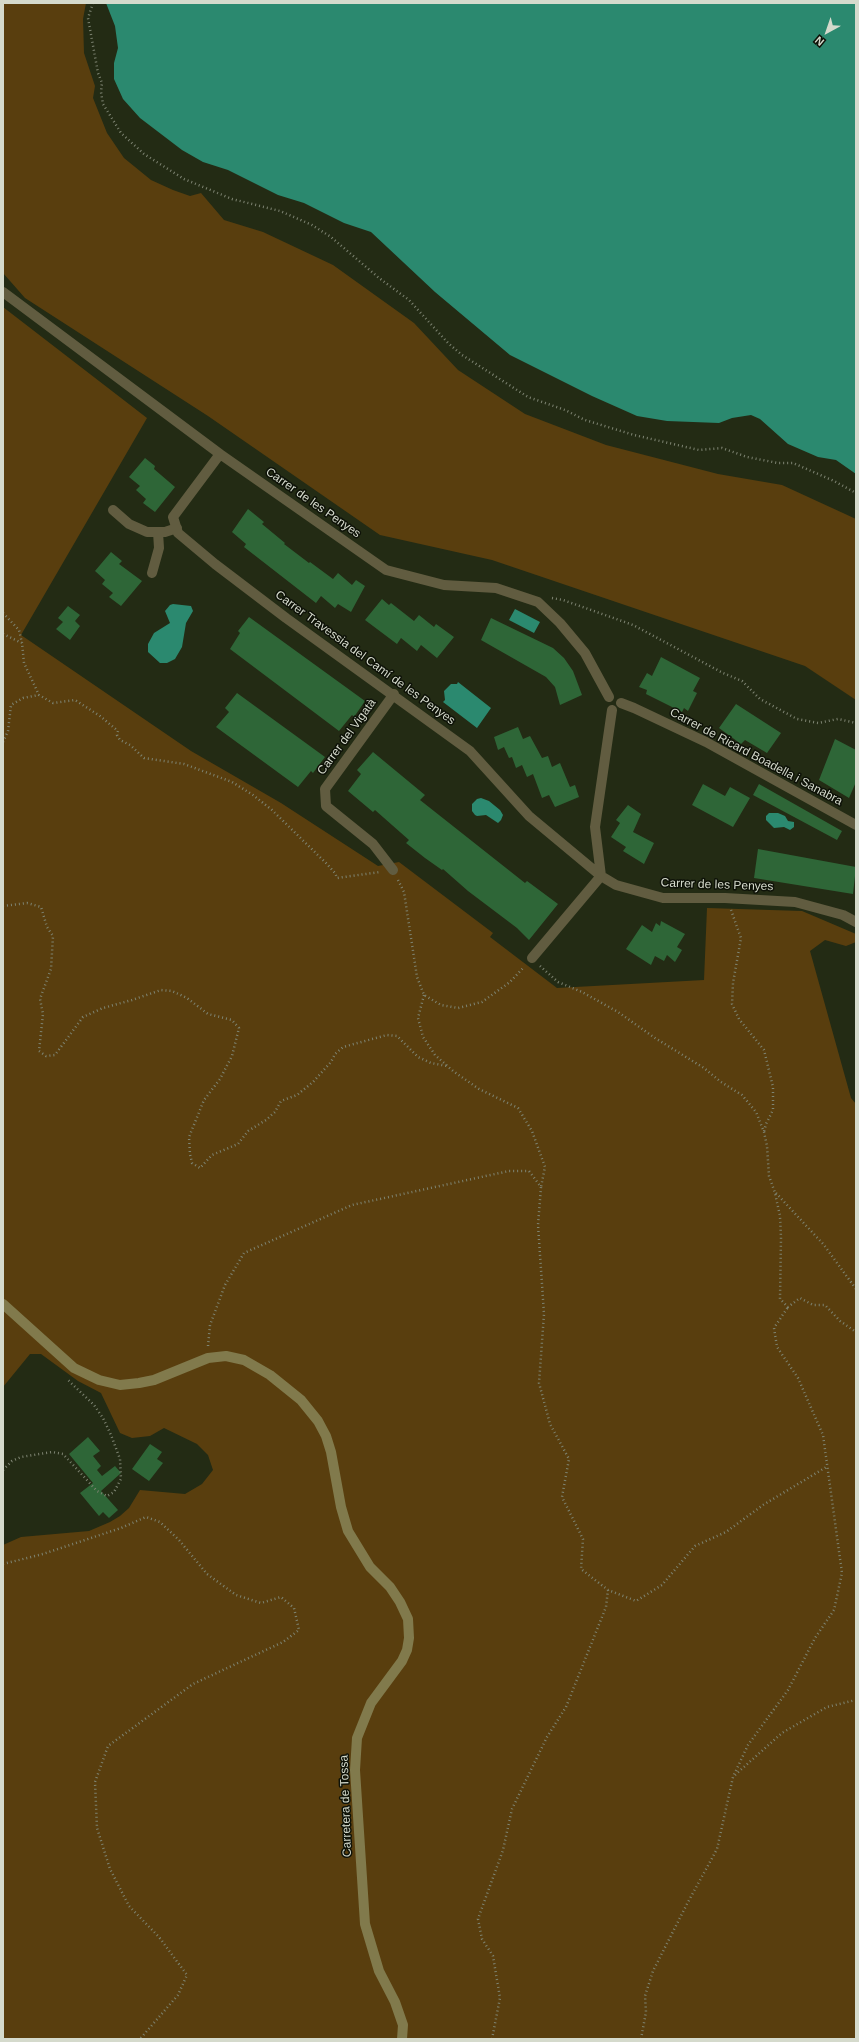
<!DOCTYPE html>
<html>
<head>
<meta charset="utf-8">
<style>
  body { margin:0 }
  #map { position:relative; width:859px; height:2042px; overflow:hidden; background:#232b14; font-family:Arial,sans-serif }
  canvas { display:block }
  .frame { position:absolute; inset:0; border:4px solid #d5dacc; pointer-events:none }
  .north { position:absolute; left:807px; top:12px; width:40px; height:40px; -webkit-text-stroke:3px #0e1208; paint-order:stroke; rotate:220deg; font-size:11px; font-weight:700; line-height:16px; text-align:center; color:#d5dacc }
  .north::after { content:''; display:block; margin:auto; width:14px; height:18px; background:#d5dacc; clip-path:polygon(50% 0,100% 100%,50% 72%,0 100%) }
</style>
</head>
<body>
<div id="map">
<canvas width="859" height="2042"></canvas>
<div class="frame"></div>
<div class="north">N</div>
</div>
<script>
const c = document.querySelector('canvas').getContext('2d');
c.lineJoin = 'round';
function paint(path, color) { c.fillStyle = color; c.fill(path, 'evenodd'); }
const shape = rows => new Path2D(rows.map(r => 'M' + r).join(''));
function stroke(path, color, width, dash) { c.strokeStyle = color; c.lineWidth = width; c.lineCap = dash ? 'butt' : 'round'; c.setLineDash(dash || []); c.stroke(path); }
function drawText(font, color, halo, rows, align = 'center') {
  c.font = font + ' Arial,sans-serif'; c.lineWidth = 3; c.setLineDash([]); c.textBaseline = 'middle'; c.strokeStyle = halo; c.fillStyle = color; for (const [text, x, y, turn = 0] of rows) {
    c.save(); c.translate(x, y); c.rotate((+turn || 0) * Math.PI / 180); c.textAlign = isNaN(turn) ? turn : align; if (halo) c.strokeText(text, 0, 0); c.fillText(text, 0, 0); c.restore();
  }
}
paint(shape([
  [3,3,86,3,83,19,84,53,95,86,93,98,107,133,124,158,151,180,173,190,190,196,201,193,224,220,263,232,333,265,414,323,458,370,525,414,606,445,718,474,782,485,856,519,856,700,805,666,492,560,380,535,208,416,25,298,3,273],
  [3,307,147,418,21,635,191,751,281,803,378,866,399,862,493,933,490,937,557,988,704,980,707,908,802,911,856,934,856,942,846,946,825,940,810,951,851,1098,856,1104,856,2039,3,2039,3,1545,21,1537,89,1531,110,1522,120,1516,129,1508,140,1490,185,1494,202,1484,213,1470,208,1455,197,1444,164,1428,150,1436,132,1438,120,1433,101,1393,78,1381,41,1354,30,1354,3,1387]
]), '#593e0e');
paint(shape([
  [106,3,856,3,856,474,836,460,818,457,788,444,760,419,751,415,732,418,719,423,667,421,637,416,592,396,510,355,435,292,371,232,344,223,304,203,278,195,228,170,203,162,182,150,140,118,123,99,114,79,114,63,118,48,115,26],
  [173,604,191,606,193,611,186,623,182,647,175,659,167,663,160,663,148,652,148,644,154,633,170,623,165,611,170,605],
  [515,609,540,622,534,633,509,620],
  [458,682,491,708,477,728,443,702,445,700,444,691,451,684,457,684],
  [481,798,489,801,500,810,503,815,501,820,498,823,486,815,477,816,475,815,472,811,472,804,477,799],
  [769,813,778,813,785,816,788,821,794,822,794,827,790,830,784,827,774,828,766,820,766,816]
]), '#2b896f');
paint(shape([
  [145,458,155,466,154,469,175,487,155,512,143,503,146,499,136,490,140,486,129,477],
  [248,509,264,522,262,524,285,543,284,544,309,563,310,562,333,579,338,573,352,585,356,580,365,586,351,612,338,604,335,608,321,596,316,603,244,547,246,544,232,532],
  [111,552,122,561,119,564,142,581,121,606,109,597,113,593,102,584,105,580,95,571],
  [382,599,389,605,391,603,414,621,419,615,434,627,436,624,454,637,437,658,421,645,417,651,401,638,397,644,365,620],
  [68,606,80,615,75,621,80,626,70,640,56,629,63,622,58,618],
  [249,617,365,701,354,717,352,715,339,731,230,649,240,633,238,631],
  [491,618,553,648,564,658,573,671,582,695,560,705,555,687,546,677,481,640],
  [661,657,700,678,693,691,697,693,688,711,684,708,682,712,646,694,647,690,639,687,647,673,652,676],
  [237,693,325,757,313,773,311,771,298,787,216,727,229,712,225,708],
  [736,704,781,733,767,753,745,740,741,744,719,728],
  [518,727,523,739,530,736,542,758,548,756,552,767,560,763,570,787,575,785,579,797,555,807,549,795,542,798,533,774,527,777,522,765,516,768,512,757,509,758,504,747,498,750,494,737],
  [835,739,856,750,856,782,849,798,819,780],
  [373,752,425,795,420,800,525,883,527,881,558,904,529,940,517,928,468,891,443,869,442,870,425,858,406,843,409,840,375,810,373,812,348,791,361,774,357,770],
  [703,784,725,796,730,787,750,798,733,827,692,805],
  [759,784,842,831,837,840,753,795],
  [628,805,641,814,633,832,654,843,644,864,623,851,626,847,611,837,620,823,616,820],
  [758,849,856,867,853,894,754,878],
  [661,921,685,934,677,947,682,950,675,962,667,955,664,961,655,956,651,965,626,949,642,925,652,932,656,923,660,926],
  [88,1437,100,1451,93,1456,101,1466,97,1470,102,1476,115,1466,121,1473,101,1491,118,1510,109,1518,103,1512,99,1516,80,1493,93,1483,69,1454],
  [150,1444,162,1452,157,1459,163,1463,149,1481,132,1469]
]), '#2e6637');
stroke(shape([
  [93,3,88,18,98,73,102,83,101,92,103,104,121,133,144,154,184,179,232,199,280,211,312,225,331,237,379,278,409,300,448,343,462,355,528,397,565,410,585,420,634,435,699,450,722,448,747,457,778,463,793,463,834,481,856,493],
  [552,598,563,600,633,625,723,673,742,681,760,699,797,719,818,723,838,719,856,723],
  [3,613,19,630,22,643],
  [3,634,22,643,24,663,39,695,53,703,75,700,100,716,118,731,117,735,120,740,130,745,144,758,184,764,232,782,253,795,272,810,326,863,335,873,337,878,380,872],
  [3,742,8,731,11,705,23,698,39,695],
  [398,880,404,892,417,977,424,995,441,1005,458,1008,482,1002,510,982,524,967],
  [3,906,27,903,41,907,47,927,53,936,51,969,40,999,43,1014,39,1051,46,1056,55,1055,83,1017,103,1008,132,1000,161,990,172,991,187,998,208,1014,232,1020,239,1028,232,1056,220,1079,204,1100,189,1137,190,1154,192,1163,200,1168,212,1155,238,1144,248,1131,266,1120,275,1112,281,1101,297,1095,313,1082,331,1062,335,1054,343,1047,387,1035,397,1036,418,1057,431,1063,447,1066],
  [731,910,741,938,733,983,732,1004,739,1019,764,1050,773,1087,773,1110,766,1124,764,1132],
  [540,966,558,982,582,992,618,1012,655,1038,704,1068,721,1082,742,1095,756,1112,764,1132,767,1146,769,1176,775,1193,780,1216,781,1238,780,1299,788,1307,800,1298,813,1305,825,1305,840,1321,856,1332],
  [424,995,418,1018,423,1037,435,1055,453,1071,479,1089,518,1108,532,1131,545,1167,541,1187],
  [776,1193,824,1245,856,1289],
  [208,1346,210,1325,225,1285,244,1253,352,1205,509,1171,529,1171,541,1187,538,1225,544,1314,539,1383,550,1424,569,1459,562,1497,583,1539,581,1569,608,1590,636,1601,662,1585,695,1546,726,1532,763,1505,828,1466],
  [3,1470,12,1461,21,1457,52,1452,63,1454,97,1491,107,1496,114,1492,121,1479,120,1459,111,1435,103,1418,94,1405,68,1380],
  [3,1564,43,1554,121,1528,146,1517,160,1522,179,1540,207,1574,236,1595,261,1603,281,1597,294,1608,299,1630,283,1642,193,1684,108,1746,95,1782,97,1828,110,1869,129,1906,159,1937,187,1975,178,1995,140,2039],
  [735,1775,782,1733,827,1707,856,1700],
  [492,2039,500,1998,493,1956,482,1939,478,1919,503,1850,512,1809,547,1737,566,1707,606,1607,608,1590],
  [641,2039,646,2012,645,1996,653,1971,687,1904,717,1849,733,1777,748,1745,788,1690,815,1638,834,1610,842,1573,823,1435,798,1378,777,1347,774,1328,788,1307]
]), '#7e8472', 2.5, [1, 3]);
stroke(shape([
  [3,292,220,454,386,570,444,585,496,588,538,602,560,623,585,653,609,697],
  [220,454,173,517,178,533,215,564,286,618,470,751,529,816,601,876,616,885,663,898,725,898,795,902,843,915,856,922],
  [113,510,129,524,147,532,165,532,177,528],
  [152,573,159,548,158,532],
  [621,703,634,708,706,742,856,825],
  [393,870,373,844,326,806,325,789,394,694],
  [601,876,595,827,612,710],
  [532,958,601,876]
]), '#615c40', 10);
stroke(shape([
  [3,1304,74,1368,99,1380,120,1385,139,1383,154,1380,208,1358,226,1356,244,1360,270,1375,301,1400,318,1421,326,1436,331,1452,341,1507,348,1531,370,1567,390,1587,400,1602,408,1619,409,1638,407,1650,402,1661,371,1703,357,1738,355,1770,365,1924,379,1971,395,2002,403,2025,402,2039]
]), '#817a4c', 10);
drawText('12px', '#d5dacc', '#0e1208', [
  ["Carrer de les Penyes",313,503,35],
  ["Carrer Travessia del Camí de les Penyes",365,658,36],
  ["Carrer del Vigatà",347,737,-54],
  ["Carrer de Ricard Boadella i Sanabra",756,757,28],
  ["Carrer de les Penyes",717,885,2],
  ["Carretera de Tossa",346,1806,-92]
]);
</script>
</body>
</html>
